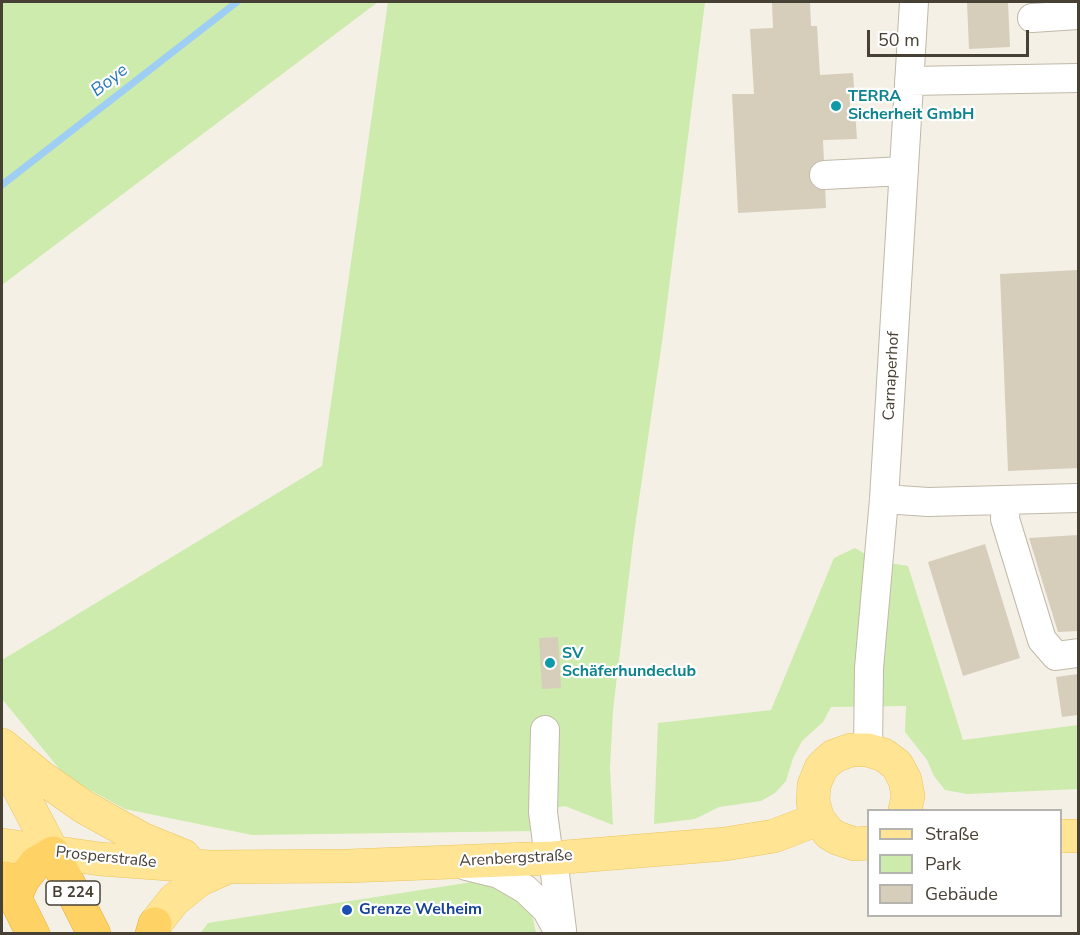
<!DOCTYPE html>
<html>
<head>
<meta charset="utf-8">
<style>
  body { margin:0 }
  #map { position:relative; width:1080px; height:935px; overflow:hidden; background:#f4f0e6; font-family:"Nunito Sans",sans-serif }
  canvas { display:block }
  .frame { position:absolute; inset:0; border:3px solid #474135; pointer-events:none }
  .legend { position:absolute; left:867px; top:809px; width:195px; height:108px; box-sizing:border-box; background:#fff; border:2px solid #b5b3ae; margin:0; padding:8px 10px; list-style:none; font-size:18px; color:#474135 }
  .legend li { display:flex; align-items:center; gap:12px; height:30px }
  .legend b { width:30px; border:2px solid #b5b3ae }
  .scale { position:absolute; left:867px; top:30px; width:162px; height:27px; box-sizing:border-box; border:3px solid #474135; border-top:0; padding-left:8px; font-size:18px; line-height:21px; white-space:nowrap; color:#474135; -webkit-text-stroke:4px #fff; paint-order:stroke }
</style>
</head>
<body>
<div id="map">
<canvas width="1080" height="935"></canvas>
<div class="frame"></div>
<ul class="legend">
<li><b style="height:8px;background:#ffe494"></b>Straße</li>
<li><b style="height:16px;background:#cdebac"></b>Park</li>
<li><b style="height:16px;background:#d6cdbb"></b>Gebäude</li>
</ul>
<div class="scale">50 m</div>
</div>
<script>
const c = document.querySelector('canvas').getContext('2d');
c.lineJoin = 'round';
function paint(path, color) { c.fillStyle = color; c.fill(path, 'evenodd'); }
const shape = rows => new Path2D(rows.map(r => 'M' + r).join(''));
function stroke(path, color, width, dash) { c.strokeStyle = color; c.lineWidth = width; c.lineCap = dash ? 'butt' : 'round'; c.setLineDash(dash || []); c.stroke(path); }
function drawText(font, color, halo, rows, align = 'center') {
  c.font = font + ' "Nunito Sans",sans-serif'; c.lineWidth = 4.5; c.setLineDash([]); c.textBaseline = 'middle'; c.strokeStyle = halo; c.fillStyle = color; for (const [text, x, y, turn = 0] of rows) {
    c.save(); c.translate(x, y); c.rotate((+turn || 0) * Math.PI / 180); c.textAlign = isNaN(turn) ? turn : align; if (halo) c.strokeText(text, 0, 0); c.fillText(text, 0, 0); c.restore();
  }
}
paint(shape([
  [2,2,378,2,2,285],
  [388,2,705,2,663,335,634,534,613,710,610,767,613,825,565,806,533,812,536,831,252,835,125,809,66,777,2,699,2,660,322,466],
  [855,548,877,561,908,566,963,740,1078,725,1078,789,967,794,945,790,934,776,927,760,905,732,906,706,831,707,823,722,802,741,793,758,786,781,775,793,761,801,719,807,695,819,654,824,658,723,771,710,834,558],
  [524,874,536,933,200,934,208,923]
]), '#cdebac');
stroke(shape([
  [2,185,237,2]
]), '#9fcef5', 7);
paint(shape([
  [772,2,810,2,811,26,817,26,820,75,853,73,855,101,850,101,850,111,855,111,857,139,823,140,826,208,738,213,732,94,754,94,750,29,773,28],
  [967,2,1008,2,1010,47,969,49],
  [1078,270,1078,468,1008,471,1000,274],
  [1078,535,1078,631,1058,632,1029,538],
  [985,544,1020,658,963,676,928,562],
  [558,637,561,688,542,689,539,638],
  [1078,674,1078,715,1062,717,1056,677]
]), '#d6cdbb');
const minor = shape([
  [1032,18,1078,15],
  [909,81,1078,78],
  [824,175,904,171],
  [884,499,928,502,1078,498],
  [1006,500,1005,519,1042,640,1056,656,1078,653],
  [545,730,543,812,549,858],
  [868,750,869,668,884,499,914,2],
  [553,858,562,930],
  [466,866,499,874,525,889,546,909,560,934]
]);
const major = shape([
  [2,745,41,777,84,807,142,839,184,856],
  [2,756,53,853],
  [1060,836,1078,836],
  [868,843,855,844,837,838,829,833,818,819,813,802,814,785,821,768,827,762,834,756,851,750,868,750,884,755,897,765,905,780,908,796,905,810],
  [2,845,100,859,210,867,348,866,553,858,725,844,774,836,818,819],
  [155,924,174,900,199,880,226,868]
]);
const highway = shape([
  [5,878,33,934],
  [15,897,23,879,36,863,53,853,94,934],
  [152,934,155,924]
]);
stroke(minor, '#c0b9a8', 30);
stroke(major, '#ebc55d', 34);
stroke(highway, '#e7a92d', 34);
stroke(minor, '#fff', 28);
stroke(major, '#ffe494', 33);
stroke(highway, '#ffd266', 33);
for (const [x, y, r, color] of [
  [836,106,6,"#0f9aa8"],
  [550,663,6,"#0f9aa8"],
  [347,910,6,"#1a4fb4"]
]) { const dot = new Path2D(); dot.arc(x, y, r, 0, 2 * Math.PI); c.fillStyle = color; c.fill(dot); stroke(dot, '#fff', 2); }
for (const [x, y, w] of [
  [73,893,54]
]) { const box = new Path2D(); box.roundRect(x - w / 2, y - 12, w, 24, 4.5); c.fillStyle = '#fff'; c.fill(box); stroke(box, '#474135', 1.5); }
drawText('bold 15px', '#474135', null, [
  ["B 224",73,893]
]);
drawText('bold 16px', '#0d838f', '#fff', [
  ["TERRA",848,97],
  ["Sicherheit GmbH",848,115],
  ["SV",562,654],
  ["Schäferhundeclub",562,672]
], 'left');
drawText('16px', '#474135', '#fff', [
  ["Carnaperhof",892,376,-87],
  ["Prosperstraße",106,858,6],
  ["Arenbergstraße",516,859,-3]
]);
drawText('bold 16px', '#164399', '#fff', [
  ["Grenze Welheim",359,910]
], 'left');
drawText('italic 18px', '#2777ba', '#fff', [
  ["Boye",110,81,-38]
]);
</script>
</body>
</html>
